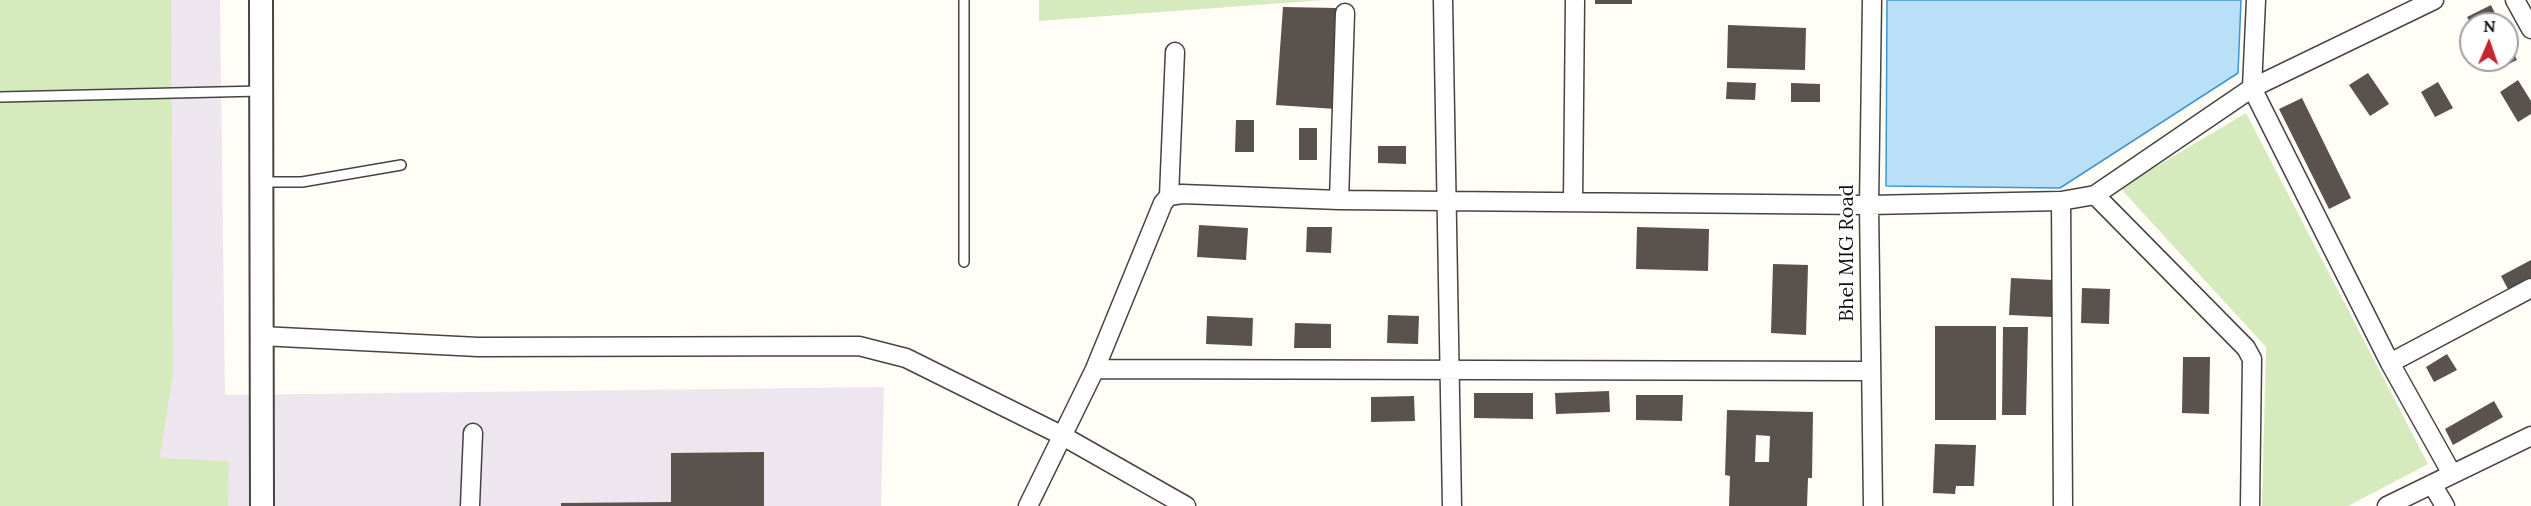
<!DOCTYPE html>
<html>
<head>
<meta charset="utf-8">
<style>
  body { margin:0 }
  #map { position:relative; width:2531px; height:506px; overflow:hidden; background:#fffdf5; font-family:Lora,serif }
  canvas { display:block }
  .north { position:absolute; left:2459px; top:12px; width:60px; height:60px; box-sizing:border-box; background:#fff; border:2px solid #a0a0a0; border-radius:50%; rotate:2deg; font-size:16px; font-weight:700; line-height:24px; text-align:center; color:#111 }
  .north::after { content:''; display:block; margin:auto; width:21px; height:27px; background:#c4262e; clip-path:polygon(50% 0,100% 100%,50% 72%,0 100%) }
</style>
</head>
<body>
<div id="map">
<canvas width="2531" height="506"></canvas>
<div class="north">N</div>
</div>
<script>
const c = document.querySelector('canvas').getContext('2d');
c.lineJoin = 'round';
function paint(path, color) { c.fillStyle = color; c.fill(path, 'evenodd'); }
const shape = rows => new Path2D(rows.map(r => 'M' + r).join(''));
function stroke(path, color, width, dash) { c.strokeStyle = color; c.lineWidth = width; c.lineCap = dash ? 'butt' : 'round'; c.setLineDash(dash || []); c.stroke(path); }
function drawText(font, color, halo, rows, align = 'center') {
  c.font = font + ' Lora,serif'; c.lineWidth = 6; c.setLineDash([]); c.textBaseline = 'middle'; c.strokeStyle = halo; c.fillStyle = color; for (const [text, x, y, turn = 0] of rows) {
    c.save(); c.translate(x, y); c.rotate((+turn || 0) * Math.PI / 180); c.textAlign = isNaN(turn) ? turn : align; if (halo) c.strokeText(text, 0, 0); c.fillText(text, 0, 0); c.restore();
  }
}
paint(shape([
  [0,0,220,0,225,395,884,387,881,506,0,506]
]), '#eee6ef');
paint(shape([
  [0,0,171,0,173,372,160,458,229,461,228,506,0,506],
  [1039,0,1324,0,1039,21],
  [2246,113,2428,464,2348,506,2262,506,2266,347,2120,188]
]), '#d5ebbd');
const water = shape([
  [1887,0,2241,0,2238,73,2060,188,1886,186,1887,0]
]);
paint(water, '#b9e0f7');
stroke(water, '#3f96cf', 1.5);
paint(shape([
  [1595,0,1632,0,1632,4,1595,4],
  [2491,5,2500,24,2471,24,2467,17],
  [1283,7,1337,8,1336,109,1276,105],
  [1728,25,1806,28,1805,70,1727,68],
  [2507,39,2517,60,2494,71,2488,60,2507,60],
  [2368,73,2389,104,2370,116,2349,85],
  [2518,80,2531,101,2531,114,2518,122,2500,92],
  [1727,82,1756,83,1755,100,1726,99],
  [2438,82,2453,108,2435,117,2421,92],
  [1791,83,1820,84,1820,102,1791,102],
  [2302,98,2351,198,2329,209,2279,109],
  [1236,120,1254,120,1254,152,1235,152],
  [1299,128,1317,128,1317,160,1299,160],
  [1378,146,1406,146,1406,164,1378,163],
  [1199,225,1248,228,1246,260,1197,257],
  [1307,227,1332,227,1331,253,1306,252],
  [1637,227,1709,229,1708,271,1636,269],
  [2531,260,2531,279,2509,291,2501,276],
  [1773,264,1808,265,1806,335,1771,333],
  [2011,278,2053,280,2052,317,2009,315],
  [2082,288,2110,289,2109,324,2081,323],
  [1388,315,1419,316,1418,344,1387,343],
  [1207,316,1253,318,1252,346,1206,344],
  [1295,323,1331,324,1331,348,1294,348],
  [1935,326,1996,326,1996,420,1935,420],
  [2003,327,2028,327,2026,415,2002,415],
  [2447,354,2457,370,2434,382,2426,367],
  [2183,357,2210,357,2209,414,2182,413],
  [1609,391,1610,412,1556,414,1555,393],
  [1474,393,1533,393,1533,419,1474,418],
  [1636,395,1683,395,1682,421,1636,420],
  [1414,396,1415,421,1371,422,1371,397],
  [2494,401,2503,417,2453,445,2445,429],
  [1727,410,1813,412,1812,478,1808,478,1807,506,1729,506,1730,476,1725,475],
  [1756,435,1770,436,1769,462,1755,462],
  [1935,444,1976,445,1974,486,1956,486,1955,494,1933,493],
  [764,452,764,506,561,506,561,503,671,502,671,453]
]), '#5a524d');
const service = shape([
  [0,97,261,91],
  [261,182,302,182,401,165],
  [964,262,964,0]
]);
const minor = shape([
  [1443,0,1452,506],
  [1872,0,1869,205,1873,506],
  [2256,0,2252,88,2390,363,2452,474],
  [2515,0,2531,29],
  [2095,195,2246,348,2252,359,2250,506],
  [1169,196,1175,52],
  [1339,200,1345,13],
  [1573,201,1575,0],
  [2061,201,2063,506],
  [261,336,478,347,859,346,906,358,1061,435,1186,506],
  [2390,363,2531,288],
  [1095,369,1870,371],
  [2432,484,2445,506],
  [470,506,473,433],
  [1028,506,1095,369,1163,203,1169,196,1182,194,1339,200,1869,205,2061,201,2095,195,2252,88,2434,0],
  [2387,506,2531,436]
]);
const tertiary = shape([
  [261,0,262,506]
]);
stroke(service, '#444', 12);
stroke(minor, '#444', 21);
stroke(tertiary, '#444', 26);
stroke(service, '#fff', 9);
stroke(minor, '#fff', 18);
stroke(tertiary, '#fff', 22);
drawText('20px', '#111', '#fff', [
  ["Bhel MIG Road",1847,253,-90]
]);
</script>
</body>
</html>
